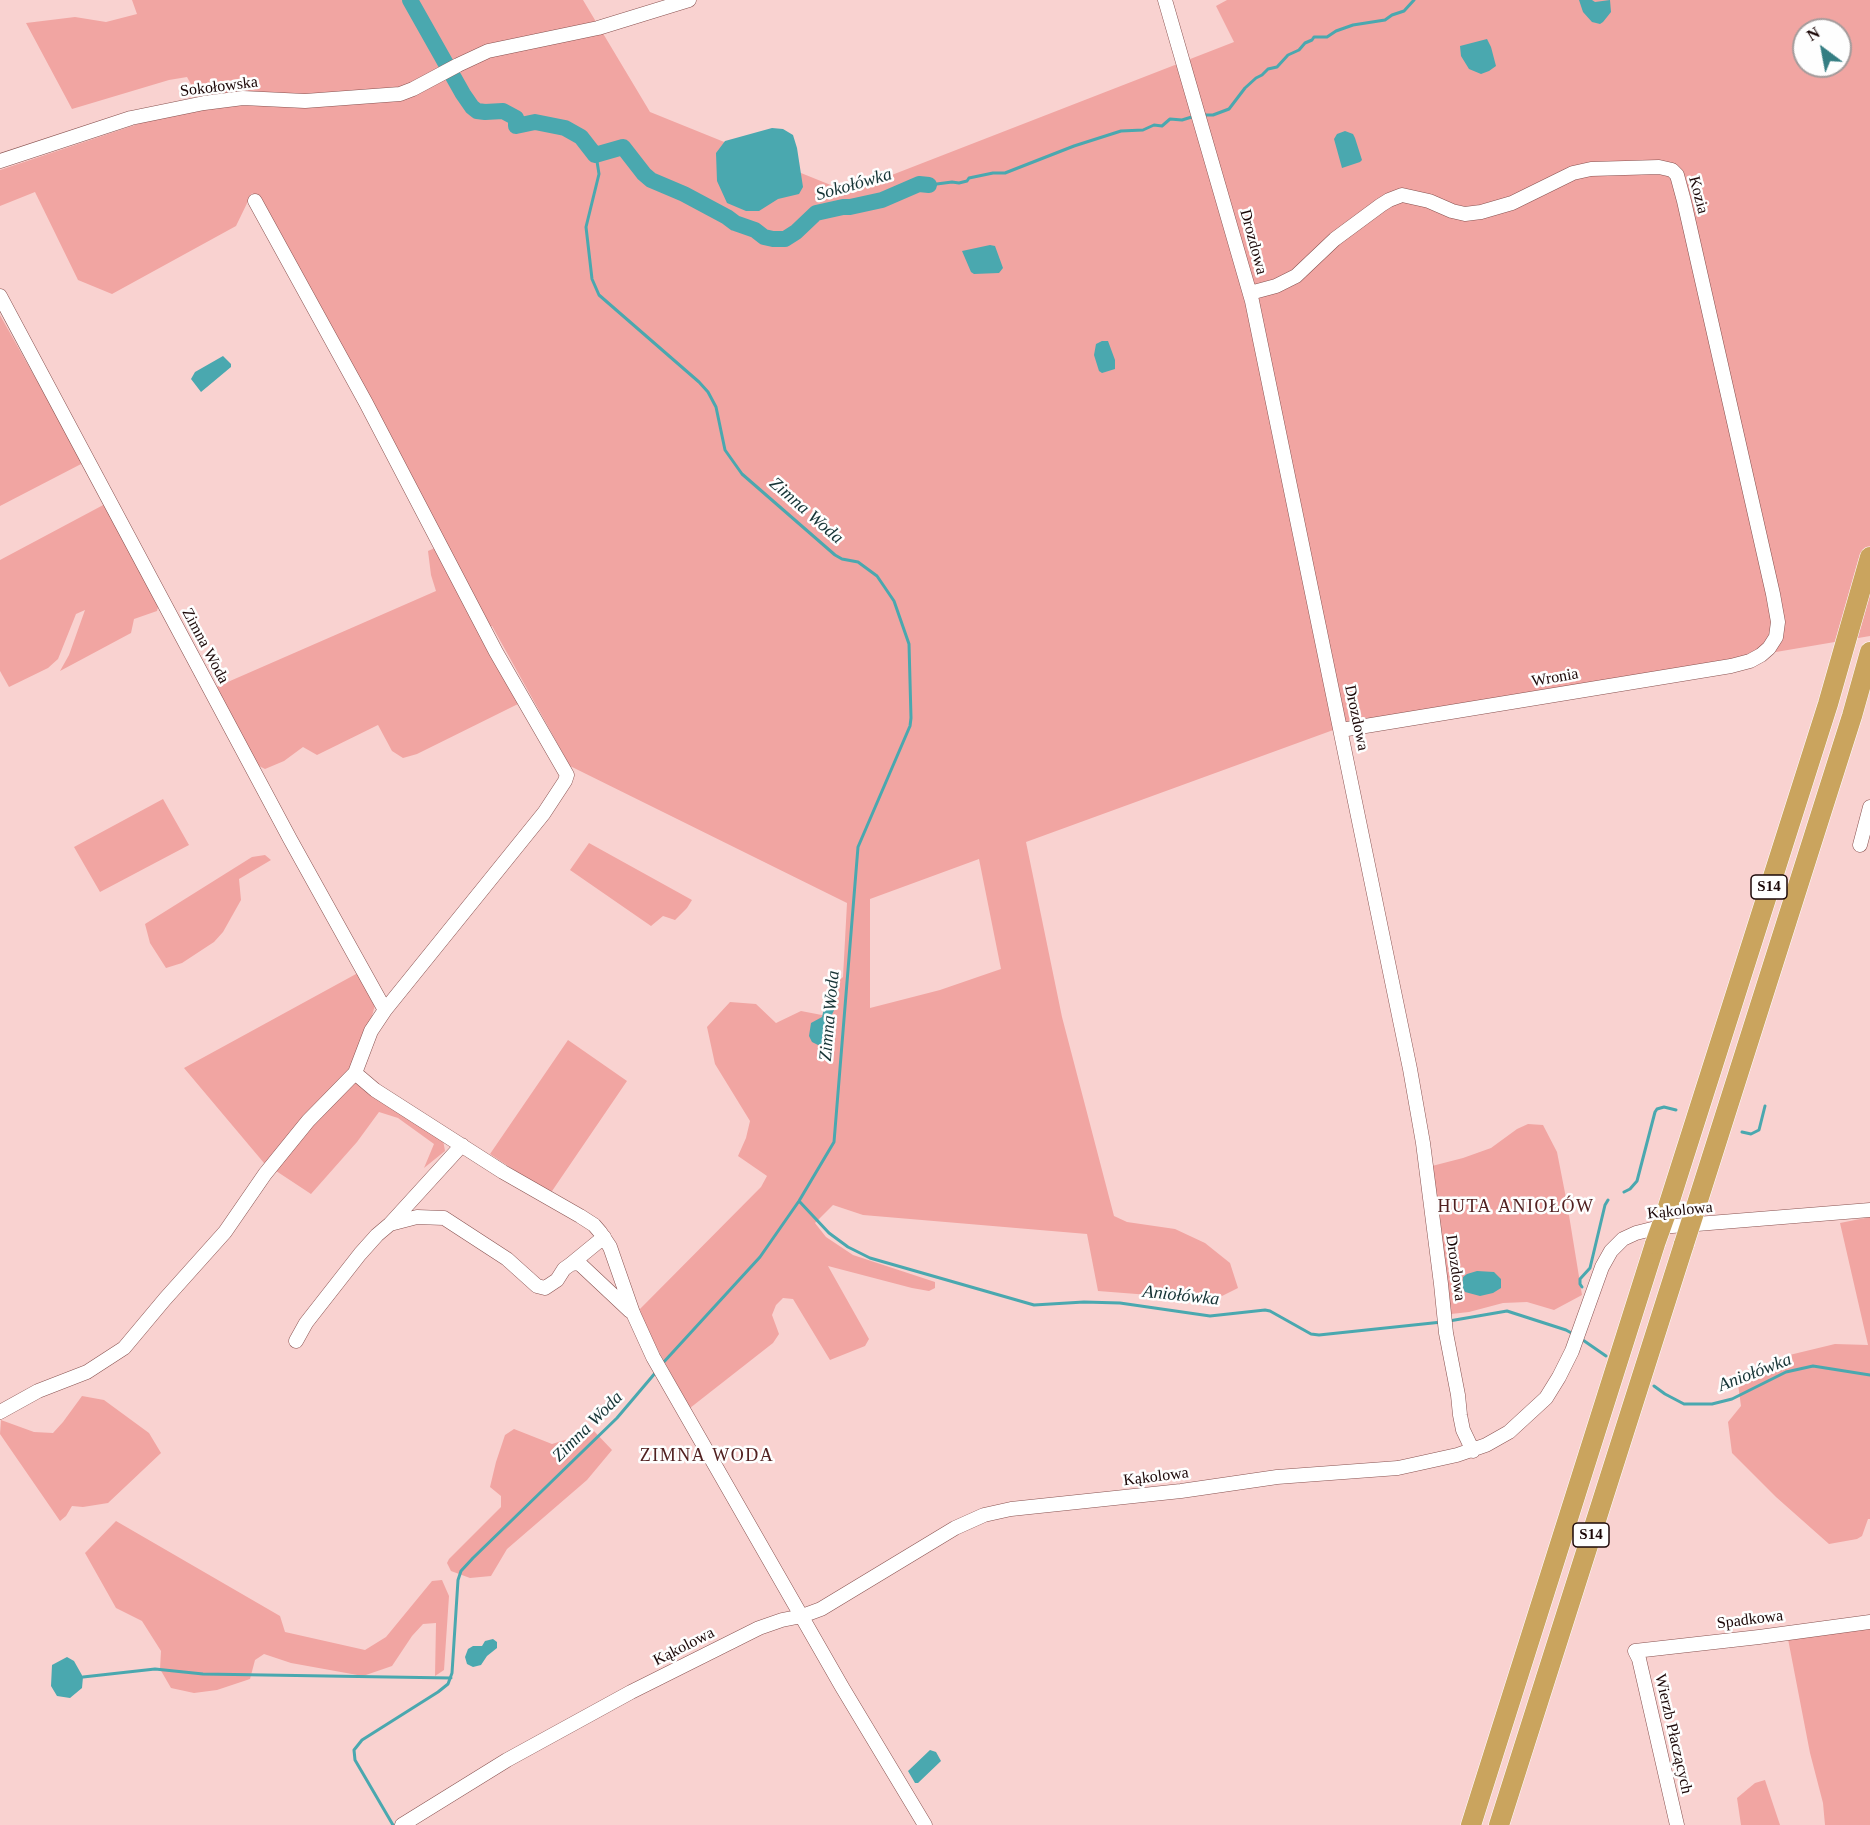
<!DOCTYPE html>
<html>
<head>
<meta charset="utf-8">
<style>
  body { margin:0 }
  #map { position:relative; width:1870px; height:1825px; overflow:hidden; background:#f9d2d0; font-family:Georgia,serif }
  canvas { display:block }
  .north { position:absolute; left:1792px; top:18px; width:60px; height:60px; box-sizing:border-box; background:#fefefe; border:2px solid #a39b9b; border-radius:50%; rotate:328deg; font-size:16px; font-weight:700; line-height:24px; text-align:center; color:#1b0707 }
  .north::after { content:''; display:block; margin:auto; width:21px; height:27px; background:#357e83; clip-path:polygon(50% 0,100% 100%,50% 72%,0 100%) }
</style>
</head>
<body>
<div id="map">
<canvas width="1870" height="1825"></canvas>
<div class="north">N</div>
</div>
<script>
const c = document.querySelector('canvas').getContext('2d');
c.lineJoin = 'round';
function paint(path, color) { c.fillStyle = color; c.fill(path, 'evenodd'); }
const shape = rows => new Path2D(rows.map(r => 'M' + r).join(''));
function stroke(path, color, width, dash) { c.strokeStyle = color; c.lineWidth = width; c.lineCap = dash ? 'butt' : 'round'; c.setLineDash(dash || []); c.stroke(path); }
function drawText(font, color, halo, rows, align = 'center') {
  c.font = font + ' Georgia,serif'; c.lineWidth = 5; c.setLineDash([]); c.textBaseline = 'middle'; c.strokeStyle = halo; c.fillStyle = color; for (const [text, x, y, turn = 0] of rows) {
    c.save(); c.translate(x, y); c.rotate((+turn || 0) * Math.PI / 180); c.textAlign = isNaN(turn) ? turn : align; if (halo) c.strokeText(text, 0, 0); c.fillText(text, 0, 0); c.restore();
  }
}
paint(shape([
  [132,0,583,0,650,112,848,192,1234,42,1216,6,1227,0,1870,0,1870,636,1347,725,1026,842,1062,1017,1114,1216,1127,1222,1175,1229,1205,1243,1230,1263,1238,1288,1214,1300,1098,1291,1087,1234,863,1215,833,1205,815,1223,826,1237,853,1255,935,1282,935,1288,929,1291,912,1288,828,1266,869,1339,865,1346,830,1360,793,1299,783,1298,776,1305,772,1315,779,1334,773,1343,690,1408,637,1312,761,1187,767,1176,738,1156,746,1138,750,1121,715,1064,707,1027,730,1002,756,1004,776,1023,801,1011,827,1016,837,982,843,977,847,903,570,766,492,626,490,627,447,545,252,193,236,226,112,294,78,280,35,192,0,206,0,170,168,114,204,108,187,77,169,80,72,109,26,23,75,17,106,22,137,14],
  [1804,30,1840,30,1840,66,1804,66],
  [979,859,1001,969,940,990,870,1008,870,899],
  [0,315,83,463,0,506],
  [107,503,159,603,157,611,134,619,131,633,60,671,69,655,85,610,76,614,58,659,48,668,9,687,0,671,0,560],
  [437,547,518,704,417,754,403,758,392,751,378,725,317,755,303,747,284,761,265,769,255,764,214,688,436,591,431,575,428,551],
  [163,799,189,845,100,892,74,847],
  [589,843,692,900,687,908,675,920,663,916,651,926,570,870],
  [265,855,271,860,239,879,241,900,223,932,214,942,182,963,166,968,150,943,145,924,252,857],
  [356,974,361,976,375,1005,372,1016,359,1044,352,1065,443,1140,445,1151,424,1168,434,1144,398,1118,379,1112,357,1142,311,1194,264,1163,184,1068],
  [568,1040,627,1081,550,1194,490,1154],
  [1528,1124,1543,1125,1557,1152,1567,1203,1582,1295,1554,1310,1527,1302,1503,1303,1469,1312,1451,1314,1432,1166,1463,1158,1491,1148,1517,1129],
  [1870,1217,1870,1519,1868,1519,1862,1536,1857,1539,1829,1544,1776,1497,1732,1453,1728,1422,1741,1406,1738,1384,1777,1358,1835,1344,1868,1345,1840,1223],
  [82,1396,104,1400,149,1433,161,1453,108,1503,83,1507,72,1506,66,1516,60,1521,0,1434,1,1420,34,1432,53,1433,63,1422],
  [514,1429,552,1444,594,1431,612,1450,587,1480,507,1549,491,1576,470,1578,451,1571,447,1563,449,1559,501,1507,501,1496,490,1487,496,1462,505,1435],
  [116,1521,280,1616,285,1632,365,1650,386,1637,432,1581,442,1580,449,1596,444,1670,435,1676,436,1623,423,1624,412,1636,392,1666,363,1676,291,1663,264,1654,255,1660,250,1679,217,1690,194,1693,171,1688,160,1669,161,1651,142,1621,116,1608,85,1553],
  [1870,1629,1870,1825,1825,1825,1823,1803,1810,1753,1788,1639,1803,1635],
  [1765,1780,1780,1825,1741,1825,1737,1798,1755,1783]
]), '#f1a5a2');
paint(shape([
  [1579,0,1592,0,1595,2,1610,0,1611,12,1603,22,1600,24,1592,22,1583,12],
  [1487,39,1491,47,1496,66,1489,71,1481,74,1469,69,1461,56,1460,46],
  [772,128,783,129,793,135,797,148,803,187,799,194,778,199,759,211,746,211,727,203,717,181,716,153,725,141],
  [1345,131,1353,134,1355,138,1362,160,1360,162,1342,168,1334,139,1337,134],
  [990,245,995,246,1003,268,999,273,974,274,971,272,962,251],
  [1102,341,1108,341,1115,360,1115,369,1102,373,1099,371,1094,355,1096,344],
  [223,356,231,364,231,367,201,392,191,379,195,372],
  [829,1001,835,1004,835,1008,830,1019,823,1044,818,1045,812,1042,809,1036,811,1023,822,1017,825,1004],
  [1477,1271,1494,1272,1501,1279,1501,1288,1493,1293,1480,1296,1465,1292,1462,1286,1463,1277,1467,1274],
  [493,1639,497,1642,497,1648,487,1656,481,1665,473,1667,467,1664,465,1657,468,1649,473,1646,482,1646,485,1641],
  [67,1657,74,1661,83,1677,82,1688,70,1698,57,1696,51,1686,52,1665],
  [930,1750,936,1752,941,1761,918,1783,915,1783,908,1771]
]), '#4aa8af');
stroke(shape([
  [1202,115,1213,115,1229,109,1245,88,1256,78,1262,75,1268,69,1277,67,1288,55,1299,50,1305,43,1312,40,1314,37,1327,37,1336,31,1353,25,1385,20,1392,15,1404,11,1414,0],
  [596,155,599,174,586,227,592,279,599,295,699,382,708,392,716,407,725,450,742,474,835,555,842,559,858,562,877,576,894,601,909,644,911,718,910,726,858,847,834,1142,799,1201,760,1257,662,1364],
  [929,185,952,182,959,183,967,181,969,178,993,173,1005,173,1074,146,1121,131,1143,130,1154,125,1162,126,1170,119,1182,120,1195,116],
  [1742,1132,1751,1134,1759,1130,1765,1106],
  [1624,1192,1630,1189,1637,1181,1655,1112,1657,1109,1664,1107,1676,1110],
  [799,1201,829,1233,848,1247,870,1258,1034,1305,1084,1302,1120,1303,1210,1316,1265,1310,1270,1311,1311,1334,1319,1335,1442,1322],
  [1582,1287,1580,1284,1580,1279,1590,1268,1605,1205,1608,1200],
  [1449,1321,1507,1311,1566,1330,1575,1335],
  [1580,1338,1606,1356],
  [1654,1386,1665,1394,1684,1404,1712,1404,1732,1399,1786,1372,1813,1366,1870,1375],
  [83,1677,155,1669,203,1674,451,1678],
  [393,1825,355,1760,354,1750,362,1740,438,1692,448,1684,452,1673,458,1580,461,1571,473,1558,617,1418,656,1372]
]), '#4aa8af', 3);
stroke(shape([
  [410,0,463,94,472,107,477,111,485,112,503,111,516,118,516,126,535,122,565,128,581,137,595,155,623,147,644,174,651,180,684,194,727,217,735,223,755,230,764,237,773,239,785,239,796,232,816,213,843,207,850,207,882,200,919,184,929,185]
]), '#4aa8af', 16);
const minor = shape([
  [1165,0,1252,301,1410,1069,1423,1143,1441,1284,1446,1333,1458,1395,1460,1415,1463,1430,1473,1451],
  [0,161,131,118,204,103,243,98,305,101,400,94,413,89,458,65,488,51,598,28,689,0],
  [255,201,366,403,496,652,567,775,565,781,544,813,385,1010,371,1031,355,1073,375,1090,503,1172,580,1216,594,1225,600,1232,610,1247,633,1313,653,1357,842,1687,925,1825],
  [1250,293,1276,286,1296,276,1335,239,1381,205,1389,200,1402,195,1429,201,1452,211,1465,214,1481,212,1512,203,1573,173,1591,169,1659,167,1672,170,1677,175,1684,201,1773,594,1778,622,1776,637,1769,648,1761,655,1750,661,1731,666,1341,730],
  [0,296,290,839,385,1010],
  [1860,845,1870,807],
  [390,1224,417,1217,444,1218,507,1259,537,1286,545,1288,557,1280,564,1269,571,1264,577,1263,581,1265,630,1311],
  [571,1264,604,1237],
  [296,1341,306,1323,360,1254,377,1235,390,1224,462,1145],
  [0,1412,38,1391,87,1372,124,1348,165,1299,225,1232,265,1174,308,1121,355,1073],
  [402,1825,507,1760,631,1692,759,1628,782,1620,802,1616,821,1609,955,1528,984,1515,1011,1509,1181,1491,1277,1477,1398,1468,1457,1455,1486,1445,1509,1432,1546,1398,1559,1377,1572,1351,1602,1267,1611,1251,1623,1239,1636,1233,1660,1227,1870,1210],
  [1677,1825,1639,1659,1635,1651,1759,1637,1870,1622]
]);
const highway = shape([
  [1694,1213,1852,716,1870,652],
  [1665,1216,1828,704,1870,557],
  [1471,1825,1655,1244],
  [1499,1825,1684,1244]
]);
stroke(minor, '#885250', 15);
stroke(highway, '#fff', 21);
stroke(minor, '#fff', 14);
stroke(highway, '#caa45e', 20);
const highwayBridge = shape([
  [1655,1244,1665,1216],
  [1684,1244,1694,1213]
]);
stroke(highwayBridge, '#fff', 21, []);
stroke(highwayBridge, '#caa45e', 20);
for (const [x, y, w] of [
  [1769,887,36],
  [1591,1535,36]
]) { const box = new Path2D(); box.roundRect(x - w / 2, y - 12, w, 24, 4.5); c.fillStyle = '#fefefe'; c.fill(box); stroke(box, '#1b0707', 1.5); }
drawText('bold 15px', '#1b0707', null, [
  ["S14",1769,887],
  ["S14",1591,1535]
]);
drawText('16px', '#1b0707', '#fefefe', [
  ["Sokołowska",219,87,-7],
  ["Kozia",1698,195,75],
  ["Drozdowa",1253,242,75],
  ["Zimna Woda",205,646,62],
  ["Wronia",1555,678,-10],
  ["Drozdowa",1356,718,78],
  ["Kąkolowa",1680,1211,-6],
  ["Drozdowa",1455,1268,82],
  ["Kąkolowa",1156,1477,-7],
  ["Spadkowa",1750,1620,-7],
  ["Kąkolowa",684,1647,-27],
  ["Wierzb Płaczących",1673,1734,77]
]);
drawText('italic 18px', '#153335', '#fefefe', [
  ["Sokołówka",854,185,-16],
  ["Zimna Woda",806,511,41],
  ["Zimna Woda",830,1016,-85],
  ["Aniołówka",1181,1296,6],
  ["Aniołówka",1755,1373,-21],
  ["Zimna Woda",588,1427,-45]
]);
c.letterSpacing = '1.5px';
drawText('18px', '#512020', '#fefefe', [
  ["HUTA ANIOŁÓW",1516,1207],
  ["ZIMNA WODA",707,1456]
]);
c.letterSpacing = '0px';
</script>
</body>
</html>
